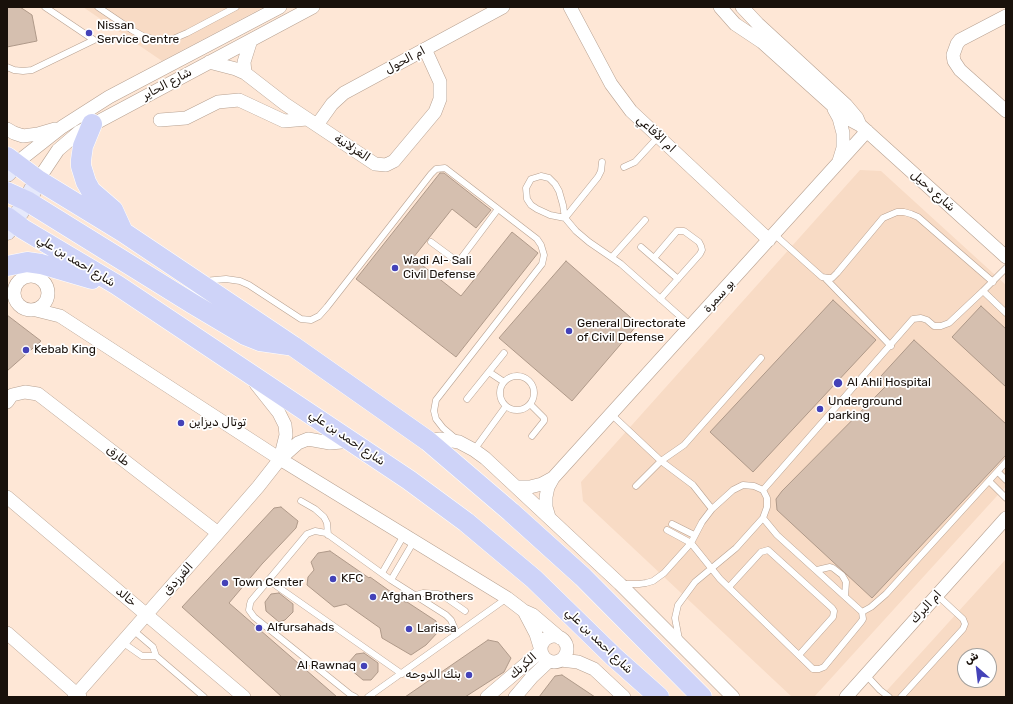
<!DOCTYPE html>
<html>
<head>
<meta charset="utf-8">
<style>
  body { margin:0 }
  #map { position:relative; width:1013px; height:704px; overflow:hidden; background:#fee7d6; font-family:Rubik,"Noto Sans Arabic",sans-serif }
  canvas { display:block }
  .frame { position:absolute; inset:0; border:8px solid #19110b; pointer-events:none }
  .north { position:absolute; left:957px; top:648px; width:40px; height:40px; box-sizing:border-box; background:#fff; border:1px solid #a3a09d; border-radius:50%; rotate:332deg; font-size:11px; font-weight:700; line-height:16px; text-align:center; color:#19110b }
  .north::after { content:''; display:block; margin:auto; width:14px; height:18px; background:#4442b8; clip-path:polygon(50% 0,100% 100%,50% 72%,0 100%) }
</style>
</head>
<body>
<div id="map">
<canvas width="1013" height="704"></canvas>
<div class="frame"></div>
<div class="north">ش</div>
</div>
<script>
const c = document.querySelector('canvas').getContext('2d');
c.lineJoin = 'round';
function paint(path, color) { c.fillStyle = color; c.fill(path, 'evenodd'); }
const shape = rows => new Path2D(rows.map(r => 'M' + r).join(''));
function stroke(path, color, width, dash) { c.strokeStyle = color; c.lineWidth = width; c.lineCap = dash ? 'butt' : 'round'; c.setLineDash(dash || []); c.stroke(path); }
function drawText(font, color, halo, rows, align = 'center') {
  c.font = font + ' Rubik,"Noto Sans Arabic",sans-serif'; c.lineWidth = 3.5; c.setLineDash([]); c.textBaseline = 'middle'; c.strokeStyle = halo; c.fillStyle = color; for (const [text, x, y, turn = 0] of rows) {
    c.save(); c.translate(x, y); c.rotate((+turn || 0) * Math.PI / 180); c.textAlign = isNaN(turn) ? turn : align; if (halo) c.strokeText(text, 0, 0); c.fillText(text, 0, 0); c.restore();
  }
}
paint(shape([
  [83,7,264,7,162,61],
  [860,170,881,171,1006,285,1006,486,814,697,792,697,583,501,581,482],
  [1006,559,1006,697,881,697,967,602],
  [965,656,989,656,989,680,965,680]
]), '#f8dbc5');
const building = shape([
  [7,7,20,7,32,15,37,41,7,47,7,7],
  [440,173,444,173,491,210,476,228,452,209,413,258,461,296,512,232,538,253,456,357,356,279,440,173],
  [566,261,638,324,572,401,499,338,566,261],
  [833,300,876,340,753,472,710,432,833,300],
  [981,306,1006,329,1006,387,952,337,981,306],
  [7,315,41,341,7,371,7,315],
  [914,340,1006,424,1006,455,872,598,777,510,776,499,782,491,888,384,881,376,914,340],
  [281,507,298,521,296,528,262,564,229,603,337,697,282,697,182,607,274,508,281,507],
  [330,551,369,578,370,577,405,602,407,602,436,621,438,632,426,645,411,655,382,638,380,628,346,604,334,607,307,585,308,577,314,570,311,562,318,553,330,551],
  [279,593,293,604,293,612,285,620,279,622,266,611,265,602,271,594,279,593],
  [488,640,498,642,511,658,504,672,465,697,405,697,488,640],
  [364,653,378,663,378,672,371,680,363,680,350,669,349,662,356,654,364,653],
  [562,675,595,697,539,697,555,676,562,675]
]);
paint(building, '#d5bfaf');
stroke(building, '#af9989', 1);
const service = shape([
  [98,7,132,30,143,36,157,40,173,39,187,33,236,7],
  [7,67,14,70,23,71,32,70,94,40,45,7],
  [602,162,601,171,598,177,565,218,576,231,589,242,621,264,691,326],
  [624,167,635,162,658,137],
  [541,176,549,178,555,184,559,191,563,205,565,218,550,215,537,209,531,205,527,199,526,188,531,179,541,176],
  [775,235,822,277,828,278,832,278,837,273,883,218,897,212,904,212,911,214,918,217,993,282],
  [431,242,454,259,459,260,462,257,498,209],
  [641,247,678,279],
  [612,257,645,220],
  [654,258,677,231,684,231,699,242,701,246,702,250,700,254,660,299],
  [825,278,891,346],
  [204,281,226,279,240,281,249,285,301,319,311,320,319,316,327,307,431,174,436,169,445,168,537,239,541,245,544,255,542,264,436,400,434,411,436,419,443,428,456,439],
  [983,291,1006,313],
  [489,372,504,382],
  '500 393a17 17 0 1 1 34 0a17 17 0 1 1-34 0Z',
  [467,399,504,353],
  [530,404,544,418,544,421,532,436],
  [611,414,661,461,636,486],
  [474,450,506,406],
  [998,472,1006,480],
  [989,481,1006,498],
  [763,490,913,319,921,318,927,320,934,326,941,326,949,323,983,291,1006,268],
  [301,501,315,509,324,517,327,523,328,535],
  [712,509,693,485,661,461,684,445,761,358],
  [672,524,694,535],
  [667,530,691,543,720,579,813,669,819,669,824,667,861,622,863,619,862,612,777,535,763,518],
  [817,570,830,567,833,568,842,575,846,582,845,596],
  [382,573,404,535],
  [268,580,402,674],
  [391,580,414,541],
  [623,584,639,584,646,583,653,581,664,573,691,543,702,522,712,509,733,490,743,485,754,486,763,490,767,498,767,507,763,518,736,548,695,582,678,605,675,618,679,639],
  [729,587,761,552,768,550,832,608,834,611,833,617,799,655],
  [416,595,423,593,438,594,445,597,465,611],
  [862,612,871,607,886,594,1006,462],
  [133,630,153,647,156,656,204,697],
  [122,642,142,656,156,656],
  [866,675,880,690,889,697],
  [355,697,351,695,254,617,249,610,250,604,251,601,307,534,315,531,326,533,391,580,446,615,451,620,457,634],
  [368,697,507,598],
  [901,697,963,629,965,624,963,619,937,595]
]);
const minor = shape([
  [570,7,611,84,631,111,769,240],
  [720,7,735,24,762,42,841,113,847,118,860,125,1006,257],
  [742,7,758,24,846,105,857,118,860,125],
  [1006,16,960,40,957,44,953,55,954,61,960,70,1006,111],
  [209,62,236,69,245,73,285,104,375,164,386,165,394,161,435,112,440,99,440,82,425,49],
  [245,73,244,62,251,40],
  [834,109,839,118,843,133,843,148,839,161],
  [160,120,186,118,218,102,239,100,284,121,307,119],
  [317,125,332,104,344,93,503,7],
  [7,129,14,133,23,136,38,134,55,129],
  [15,164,62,127,109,97,280,7],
  [38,180,58,150,79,132,313,7],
  '14 293a17 17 0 1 1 34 0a17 17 0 1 1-34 0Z',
  [36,310,60,316,280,459,507,598,524,611,533,615,560,638],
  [256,384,279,413,285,425,286,435,280,459],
  [7,402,12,395,25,392,38,394,218,533],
  [428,441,440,439,459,442,474,450,485,458,620,584,733,697],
  [517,487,530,487,542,484,553,478],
  [7,497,244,697],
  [549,517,546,507,546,497,548,487,553,478,867,131],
  [525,613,536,634,540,647],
  [7,633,80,697],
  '541 649a13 13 0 1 1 26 0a13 13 0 1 1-26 0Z',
  [561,660,578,662,594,669,624,697],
  [74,697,218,533,258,487,280,459,298,443,308,439,330,443,353,441],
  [487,697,541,651],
  [515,697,532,677,549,661],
  [846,697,1006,518]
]);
const secondary = shape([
  [7,173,15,164],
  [7,231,27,201,38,180]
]);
const primary = shape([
  [92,124,83,146,81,160,81,166,86,182,91,191,113,210,123,232],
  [7,157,38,180,123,232,293,346,428,441,511,512,583,577,702,697],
  [7,192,27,201,193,304,245,335,260,341,288,345],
  [7,217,23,229,117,285,409,480,466,522,534,579,614,657,659,697],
  [7,266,27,262,41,264,92,279]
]);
stroke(service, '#b7a191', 7);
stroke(minor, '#b7a191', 14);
stroke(secondary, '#b7a191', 19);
stroke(primary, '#fff', 21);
stroke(service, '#fff', 6);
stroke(minor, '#fff', 13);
stroke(secondary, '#e6e9fb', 18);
stroke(primary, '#ced3f8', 20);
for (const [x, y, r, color] of [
  [89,33,4,"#4442b8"],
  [395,268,4,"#4442b8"],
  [569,331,4,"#4442b8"],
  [26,350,4,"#4442b8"],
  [838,383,5,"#4442b8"],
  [820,409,4,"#4442b8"],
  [181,423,4,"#4442b8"],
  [333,579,4,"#4442b8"],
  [225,583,4,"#4442b8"],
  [373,597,4,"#4442b8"],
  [259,628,4,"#4442b8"],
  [409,629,4,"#4442b8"],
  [364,666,4,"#4442b8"],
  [469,675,4,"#4442b8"]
]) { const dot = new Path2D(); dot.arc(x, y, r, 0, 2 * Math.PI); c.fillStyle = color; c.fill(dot); stroke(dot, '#fff', 1.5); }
drawText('12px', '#19110b', '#fff', [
  ["Nissan",97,26],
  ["Service Centre",97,40],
  ["Wadi Al- Sali",403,261],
  ["Civil Defense",403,275],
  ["General Directorate",577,324],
  ["of Civil Defense",577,338],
  ["Kebab King",34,350],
  ["Al Ahli Hospital",847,383],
  ["Underground",828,402],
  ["parking",828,416],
  ["توتال ديزاين",189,423],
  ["KFC",341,579],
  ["Town Center",233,583],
  ["Afghan Brothers",381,597],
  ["Alfursahads",267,628],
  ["Larissa",417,629],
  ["Al Rawnaq",356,666,"right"],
  ["بنك الدوحه",461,675,"right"]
], 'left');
drawText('12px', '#19110b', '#fff', [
  ["ام الحول",405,60,-28],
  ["شارع الحاير",167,84,-28],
  ["ام الأفاعي",656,134,43],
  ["الغزلانية",352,148,33],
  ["شارع دحيل",933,191,42],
  ["شارع احمد بن علي",76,261,31],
  ["بو سمرة",719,296,-48],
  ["شارع احمد بن علي",347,438,34],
  ["طارق",118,456,38],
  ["الفرزدق",178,579,-48],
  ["خالد",126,597,40],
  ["ام البرك",926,607,-48],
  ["شارع احمد بن علي",599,641,44],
  ["الكرنك",523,666,-42]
]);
</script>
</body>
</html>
